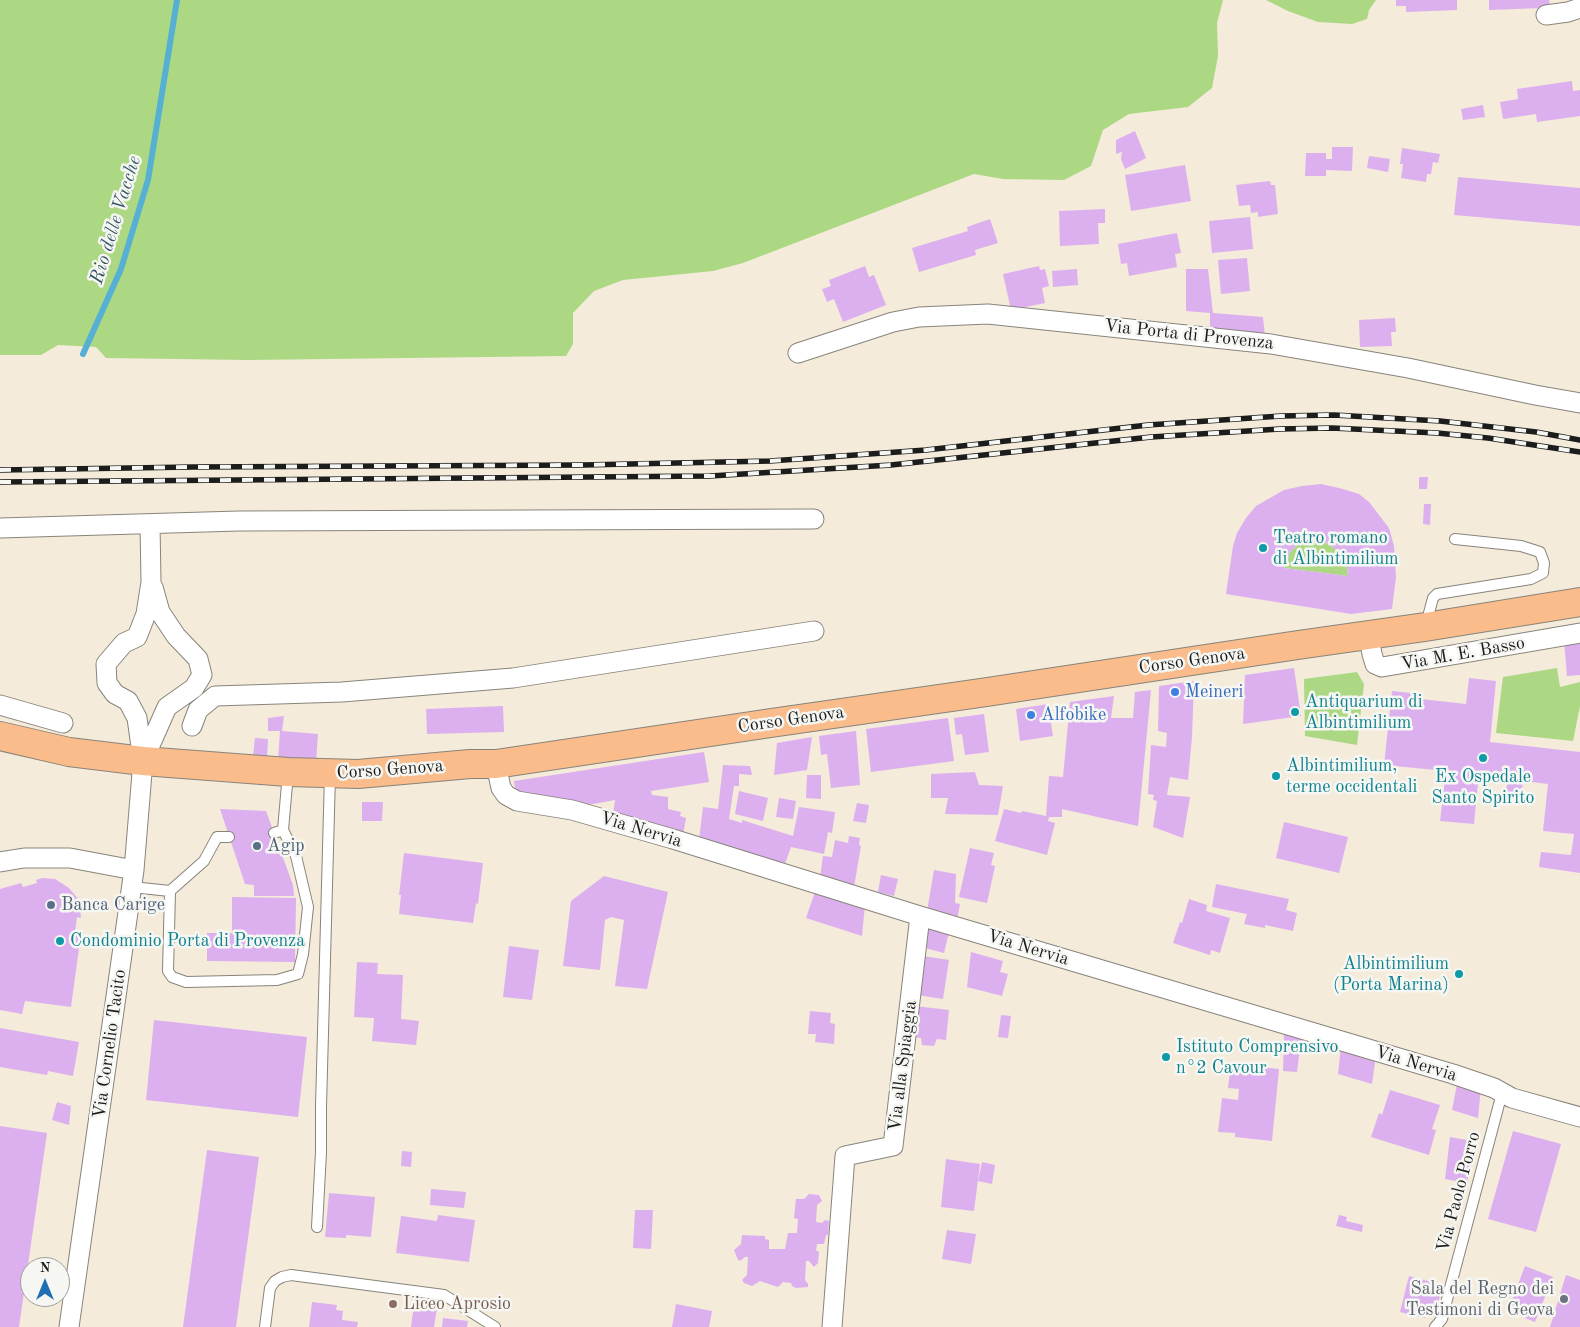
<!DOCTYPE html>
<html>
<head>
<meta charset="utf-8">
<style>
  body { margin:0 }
  #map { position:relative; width:1580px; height:1327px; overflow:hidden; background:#f4ebda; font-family:"Old Standard TT",serif }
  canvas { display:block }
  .north { position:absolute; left:20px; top:1257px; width:50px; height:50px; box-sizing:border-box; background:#f6f6f2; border:1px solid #9f9f9c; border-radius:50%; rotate:0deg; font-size:14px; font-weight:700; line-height:20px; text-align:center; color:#1c1c1c }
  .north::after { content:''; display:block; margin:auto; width:18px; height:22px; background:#1f6fb2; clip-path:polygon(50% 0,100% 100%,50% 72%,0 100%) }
</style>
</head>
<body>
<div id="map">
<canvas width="1580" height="1327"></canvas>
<div class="north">N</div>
</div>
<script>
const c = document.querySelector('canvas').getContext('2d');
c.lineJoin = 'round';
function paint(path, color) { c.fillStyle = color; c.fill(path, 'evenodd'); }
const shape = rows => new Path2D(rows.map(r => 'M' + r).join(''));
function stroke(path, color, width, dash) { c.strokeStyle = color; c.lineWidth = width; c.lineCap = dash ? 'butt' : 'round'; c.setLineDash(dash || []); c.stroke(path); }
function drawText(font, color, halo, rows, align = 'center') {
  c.font = font + ' "Old Standard TT",serif'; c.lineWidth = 5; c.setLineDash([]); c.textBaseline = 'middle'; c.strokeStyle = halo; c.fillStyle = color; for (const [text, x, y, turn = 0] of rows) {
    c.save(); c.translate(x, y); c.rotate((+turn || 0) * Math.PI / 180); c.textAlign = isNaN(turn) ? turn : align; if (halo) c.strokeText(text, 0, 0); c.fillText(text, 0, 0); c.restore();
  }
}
paint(shape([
  [0,0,1223,0,1217,23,1218,56,1212,88,1188,107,1129,114,1103,130,1091,166,1064,180,1003,179,974,174,743,263,713,271,623,280,594,291,573,313,573,344,566,356,248,360,106,358,96,347,58,345,41,355,0,355],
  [1266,0,1376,0,1369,10,1367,19,1352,24,1318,22,1288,11],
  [1314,540,1323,541,1339,551,1347,567,1348,576,1284,568,1290,552,1297,545],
  [1557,668,1560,687,1580,682,1580,706,1573,741,1496,733,1503,677],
  [1357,672,1364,684,1357,745,1305,736,1304,679]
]), '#acd884');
stroke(shape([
  [83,354,121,269,148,180,177,0]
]), '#56b0d4', 6);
paint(shape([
  [1396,0,1457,0,1457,10,1406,12,1406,6,1396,6],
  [1489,0,1549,0,1550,5,1542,5,1542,8,1489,10],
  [1572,81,1573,91,1580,90,1580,116,1537,122,1536,114,1503,119,1500,102,1518,99,1517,89],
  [1483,105,1485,117,1463,120,1461,109],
  [1135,131,1146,158,1125,169,1121,159,1122,152,1116,154,1116,140],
  [1332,147,1353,147,1352,171,1326,170,1326,176,1305,176,1306,153,1326,153,1326,159,1332,159],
  [1402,148,1440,154,1438,163,1433,162,1431,174,1427,174,1426,182,1401,178,1403,164,1400,164],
  [1369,156,1390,159,1388,172,1367,168],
  [1185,165,1191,201,1131,211,1125,175],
  [1458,177,1580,188,1580,226,1454,215],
  [1270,181,1271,185,1275,185,1278,214,1258,217,1258,212,1251,213,1250,205,1239,206,1236,185],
  [1105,209,1105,223,1098,223,1099,244,1060,246,1059,211],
  [1250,217,1253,249,1212,253,1209,221],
  [990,219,998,243,975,250,976,255,919,272,912,248,968,231,967,227],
  [1177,233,1181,253,1175,254,1177,267,1129,276,1127,263,1121,264,1118,244],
  [1247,258,1250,291,1221,294,1218,260],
  [865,266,869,277,874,275,886,305,843,322,834,299,827,302,822,289,831,286,829,280],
  [1039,266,1040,270,1045,269,1049,286,1042,288,1045,303,1011,310,1003,274],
  [1077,269,1078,285,1053,287,1052,271],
  [1186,269,1208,269,1213,313,1263,317,1265,337,1210,329,1210,313,1186,311],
  [1395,318,1396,332,1391,332,1392,346,1360,347,1359,320],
  [1419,477,1428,477,1427,489,1419,489],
  [1321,484,1343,489,1359,494,1369,502,1389,528,1394,546,1395,560,1396,577,1392,609,1351,614,1226,594,1233,546,1237,533,1246,518,1256,506,1284,490,1302,486],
  [1314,540,1323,541,1339,551,1347,567,1348,576,1284,568,1290,552,1297,545],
  [1424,504,1431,504,1430,525,1423,524],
  [1580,640,1580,675,1567,676,1564,641],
  [1294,668,1301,716,1243,724,1245,675],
  [1469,678,1496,681,1490,742,1580,752,1580,873,1539,867,1541,852,1571,855,1574,834,1543,831,1548,784,1523,781,1521,796,1506,794,1508,776,1479,773,1474,824,1440,821,1446,771,1384,765,1392,691,1421,694,1421,699,1466,704],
  [1194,681,1192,737,1188,780,1170,777,1167,795,1190,797,1183,838,1153,827,1157,801,1153,800,1154,795,1148,794,1151,745,1166,747,1167,733,1158,731,1159,686],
  [1151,690,1138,826,1062,809,1062,817,1049,817,1048,821,1055,823,1047,855,995,841,1004,809,1021,813,1022,811,1046,816,1049,776,1063,777,1070,702,1114,696,1111,718,1133,718,1135,692],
  [1048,704,1053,736,1020,741,1016,709],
  [503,706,504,732,427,734,426,709],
  [984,714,989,752,965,755,962,734,956,735,954,718],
  [284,716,282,731,318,734,316,763,278,760,280,731,268,731,268,718],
  [948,718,954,761,871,772,866,729],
  [856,731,860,785,831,788,827,754,821,755,819,736],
  [812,737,807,770,774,775,777,743],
  [255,738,268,739,267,757,253,756],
  [704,752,709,782,651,791,652,795,668,797,668,809,681,812,680,816,686,818,683,835,613,814,615,800,582,806,516,795,514,781],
  [723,765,750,766,752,775,739,774,739,786,734,786,729,819,742,823,742,820,793,836,799,807,835,812,832,833,828,832,824,854,791,847,785,864,725,846,699,840,703,807,718,809],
  [975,772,979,785,1003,786,998,815,945,814,948,798,931,798,931,774],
  [807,775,821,775,821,799,806,798],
  [739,791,768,798,763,821,735,814],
  [779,798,796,801,793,819,776,817],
  [362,802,383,802,382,821,362,821],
  [857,803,869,805,866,823,853,821],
  [220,809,266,811,293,885,294,896,254,896,254,885,245,884],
  [1284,822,1348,837,1339,873,1276,858],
  [849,836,860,838,859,845,861,846,854,887,820,877,823,856,832,857,835,840,848,843],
  [970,848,994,853,991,865,995,866,987,903,959,897],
  [404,853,483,863,478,904,476,903,473,923,399,914,401,895,399,895],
  [934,870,956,874,955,903,960,904,957,920,927,911],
  [881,875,898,879,894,896,878,892],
  [604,876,668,892,647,989,615,986,624,920,611,917,605,920,600,970,563,966,571,901],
  [42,878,55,879,69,888,79,900,81,918,77,917,75,933,81,934,71,1007,25,1001,22,1014,0,1010,0,889,21,883,23,887,37,883,36,880],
  [1216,884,1289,899,1286,910,1297,913,1293,931,1265,925,1265,928,1244,924,1247,914,1212,907],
  [816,889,865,905,862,936,806,918],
  [232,897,296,898,295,962,207,961,207,933,232,933],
  [1189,899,1207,905,1206,911,1230,918,1220,953,1211,950,1210,955,1173,943,1180,922,1182,923],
  [927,923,950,928,944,953,921,947],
  [509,946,539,950,532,1000,503,997],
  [971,952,1003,961,1000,972,1008,974,1002,996,967,987],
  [923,956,949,960,943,999,917,995],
  [357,962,378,963,377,974,403,975,401,1019,419,1021,416,1045,372,1041,374,1018,354,1017],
  [915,1006,949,1010,946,1040,937,1039,934,1046,922,1045,921,1038,912,1037],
  [810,1011,831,1013,830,1023,835,1024,834,1044,815,1042,816,1034,808,1034],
  [1001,1015,1011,1016,1008,1038,998,1037],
  [154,1020,307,1037,298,1117,146,1100],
  [0,1028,79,1042,73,1076,48,1071,47,1075,0,1067],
  [1284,1034,1315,1042,1314,1048,1300,1048,1297,1072,1283,1071],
  [1341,1046,1376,1055,1372,1084,1338,1074],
  [1231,1064,1279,1069,1272,1141,1235,1137,1235,1133,1218,1132,1222,1098,1238,1100,1239,1089,1228,1088],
  [1458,1079,1481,1087,1478,1118,1452,1110],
  [1390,1090,1440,1105,1432,1129,1436,1130,1429,1155,1371,1137,1379,1113,1382,1115],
  [57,1102,71,1106,69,1125,52,1120],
  [0,1126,47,1133,19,1327,0,1327],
  [1513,1131,1561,1144,1536,1232,1488,1219],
  [1450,1137,1467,1140,1467,1155,1471,1156,1467,1183,1445,1179],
  [207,1150,259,1157,236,1327,183,1327],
  [402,1151,412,1152,411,1167,401,1166],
  [946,1159,980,1164,974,1211,941,1207],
  [982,1162,995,1165,992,1184,978,1181],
  [431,1189,466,1192,464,1208,430,1205],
  [329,1193,375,1197,371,1237,346,1235,346,1238,325,1237],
  [809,1194,819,1195,822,1201,817,1205,816,1222,822,1223,825,1220,829,1221,828,1235,826,1235,824,1244,817,1244,816,1250,819,1252,818,1263,814,1267,809,1261,806,1261,805,1280,808,1284,808,1287,796,1288,792,1286,791,1283,783,1282,778,1287,760,1281,752,1286,744,1283,742,1280,747,1275,748,1257,745,1257,740,1261,738,1260,734,1250,741,1244,742,1235,765,1236,765,1239,769,1240,769,1249,785,1249,788,1233,797,1233,798,1219,794,1218,796,1199,804,1199],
  [635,1210,653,1210,651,1249,633,1248],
  [438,1215,475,1220,469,1262,396,1253,401,1216,437,1221],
  [1339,1215,1347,1217,1346,1221,1363,1225,1362,1232,1336,1226],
  [947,1230,976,1234,971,1264,942,1259],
  [1525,1266,1553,1277,1535,1322,1508,1311],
  [1566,1275,1580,1280,1580,1327,1550,1327],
  [1409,1276,1443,1285,1437,1307,1429,1304,1425,1318,1400,1312],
  [312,1302,337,1305,336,1310,343,1311,342,1320,358,1322,357,1327,309,1327],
  [676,1304,712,1311,709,1327,672,1327],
  [414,1305,437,1308,434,1327,411,1327],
  [443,1318,468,1321,467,1327,442,1327]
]), '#dcb0ef');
const lane = shape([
  [1426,624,1433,598,1437,594,1531,579,1543,573,1544,563,1540,552,1521,546,1455,539],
  [274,833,283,830,288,773],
  [132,887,170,891,168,971,172,977,186,982,277,980,298,974,303,954,308,907,296,856,283,830],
  [170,891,204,861,217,837,229,837],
  [317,1227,321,1152,321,1106,330,775],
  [265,1327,270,1288,275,1281,282,1277,291,1275,444,1295,495,1327],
  [1435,1327,1442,1319,1445,1307,1502,1093]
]);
const street = shape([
  [1546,15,1568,12,1580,8],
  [798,353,893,322,919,317,988,314,1271,344,1408,368,1535,395,1580,403],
  [0,528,239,521,814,519],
  [1369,636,1372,654,1375,664,1382,667,1580,633],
  [0,705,63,723],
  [192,726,198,710,215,696,342,692,513,678,814,631],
  [143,761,167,707,194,688,202,675,198,659,176,636,160,612,153,587],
  [496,764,501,788,506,795,517,801,572,810,673,839,920,916,1453,1074,1494,1088,1512,1098,1580,1117],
  [0,862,24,858,70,858,134,870],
  [69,1327,134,870,143,761,137,718,128,701,115,694,107,683,106,664,124,643,137,637,146,614,151,582,150,524],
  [832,1327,845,1156,893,1146,920,916]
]);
const primary = shape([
  [0,736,69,752,143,761,288,772,358,774,470,764,496,764,771,723,987,692,1298,645,1425,627,1580,602]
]);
stroke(lane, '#88847b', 12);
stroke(street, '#88847b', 21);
stroke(primary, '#88847b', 30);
stroke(lane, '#fff', 10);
stroke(street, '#fff', 19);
stroke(primary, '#f9bc8a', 28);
const rail = shape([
  [0,470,193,467,583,465,770,461,926,450,1148,425,1281,416,1334,415,1440,421,1536,432,1580,440],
  [0,482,710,476,891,465,1151,437,1280,429,1332,428,1437,433,1488,438,1580,452]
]);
stroke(rail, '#1c1c1c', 5.5);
stroke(rail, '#f6f6f2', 4, [11]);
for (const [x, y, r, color] of [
  [1263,548,5,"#0f9aa8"],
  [1175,692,5,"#3f7fe0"],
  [1295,712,5,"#0f9aa8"],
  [1031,715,5,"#3f7fe0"],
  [1483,758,5,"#0f9aa8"],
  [1276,776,5,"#0f9aa8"],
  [257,846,5,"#5c6f8a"],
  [51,905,5,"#5c6f8a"],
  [60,941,5,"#0f9aa8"],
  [1459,974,5,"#0f9aa8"],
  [1166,1057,5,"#0f9aa8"],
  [1564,1299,5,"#6b7280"],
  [393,1304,5,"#8d6e63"]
]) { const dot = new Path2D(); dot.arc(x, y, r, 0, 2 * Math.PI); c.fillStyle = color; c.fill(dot); stroke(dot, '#f6f6f2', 2); }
drawText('18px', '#1c1c1c', '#f6f6f2', [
  ["Via Porta di Provenza",1189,335,6],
  ["Via M. E. Basso",1463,654,-10],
  ["Corso Genova",1192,661,-8],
  ["Corso Genova",791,720,-8],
  ["Corso Genova",390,770,-4],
  ["Via Nervia",641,830,17],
  ["Via Nervia",1028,948,17],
  ["Via Cornelio Tacito",110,1044,-82],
  ["Via Nervia",1416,1064,17],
  ["Via alla Spiaggia",903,1066,-83],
  ["Via Paolo Porro",1459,1192,-75]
]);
drawText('18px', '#0d838f', '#f6f6f2', [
  ["Teatro romano",1273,538],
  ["di Albintimilium",1273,559],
  ["Antiquarium di",1305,702],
  ["Albintimilium",1305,723],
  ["Albintimilium,",1286,766],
  ["terme occidentali",1286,787],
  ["Ex Ospedale",1483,777,"center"],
  ["Santo Spirito",1483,798,"center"],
  ["Condominio Porta di Provenza",70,941],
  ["Albintimilium",1449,964,"right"],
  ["(Porta Marina)",1449,985,"right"],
  ["Istituto Comprensivo",1176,1047],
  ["n°2 Cavour",1176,1068]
], 'left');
drawText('18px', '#366cbe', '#f6f6f2', [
  ["Meineri",1185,692],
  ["Alfobike",1041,715]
], 'left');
drawText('18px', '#4e5e75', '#f6f6f2', [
  ["Agip",267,846],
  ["Banca Carige",61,905]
], 'left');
drawText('18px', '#5b616d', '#f6f6f2', [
  ["Sala del Regno dei",1554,1289],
  ["Testimoni di Geova",1554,1310]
], 'right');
drawText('18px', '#785e54', '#f6f6f2', [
  ["Liceo Aprosio",403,1304]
], 'left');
drawText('italic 19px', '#335766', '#f6f6f2', [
  ["Rio delle Vacche",116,220,-73]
]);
</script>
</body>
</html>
